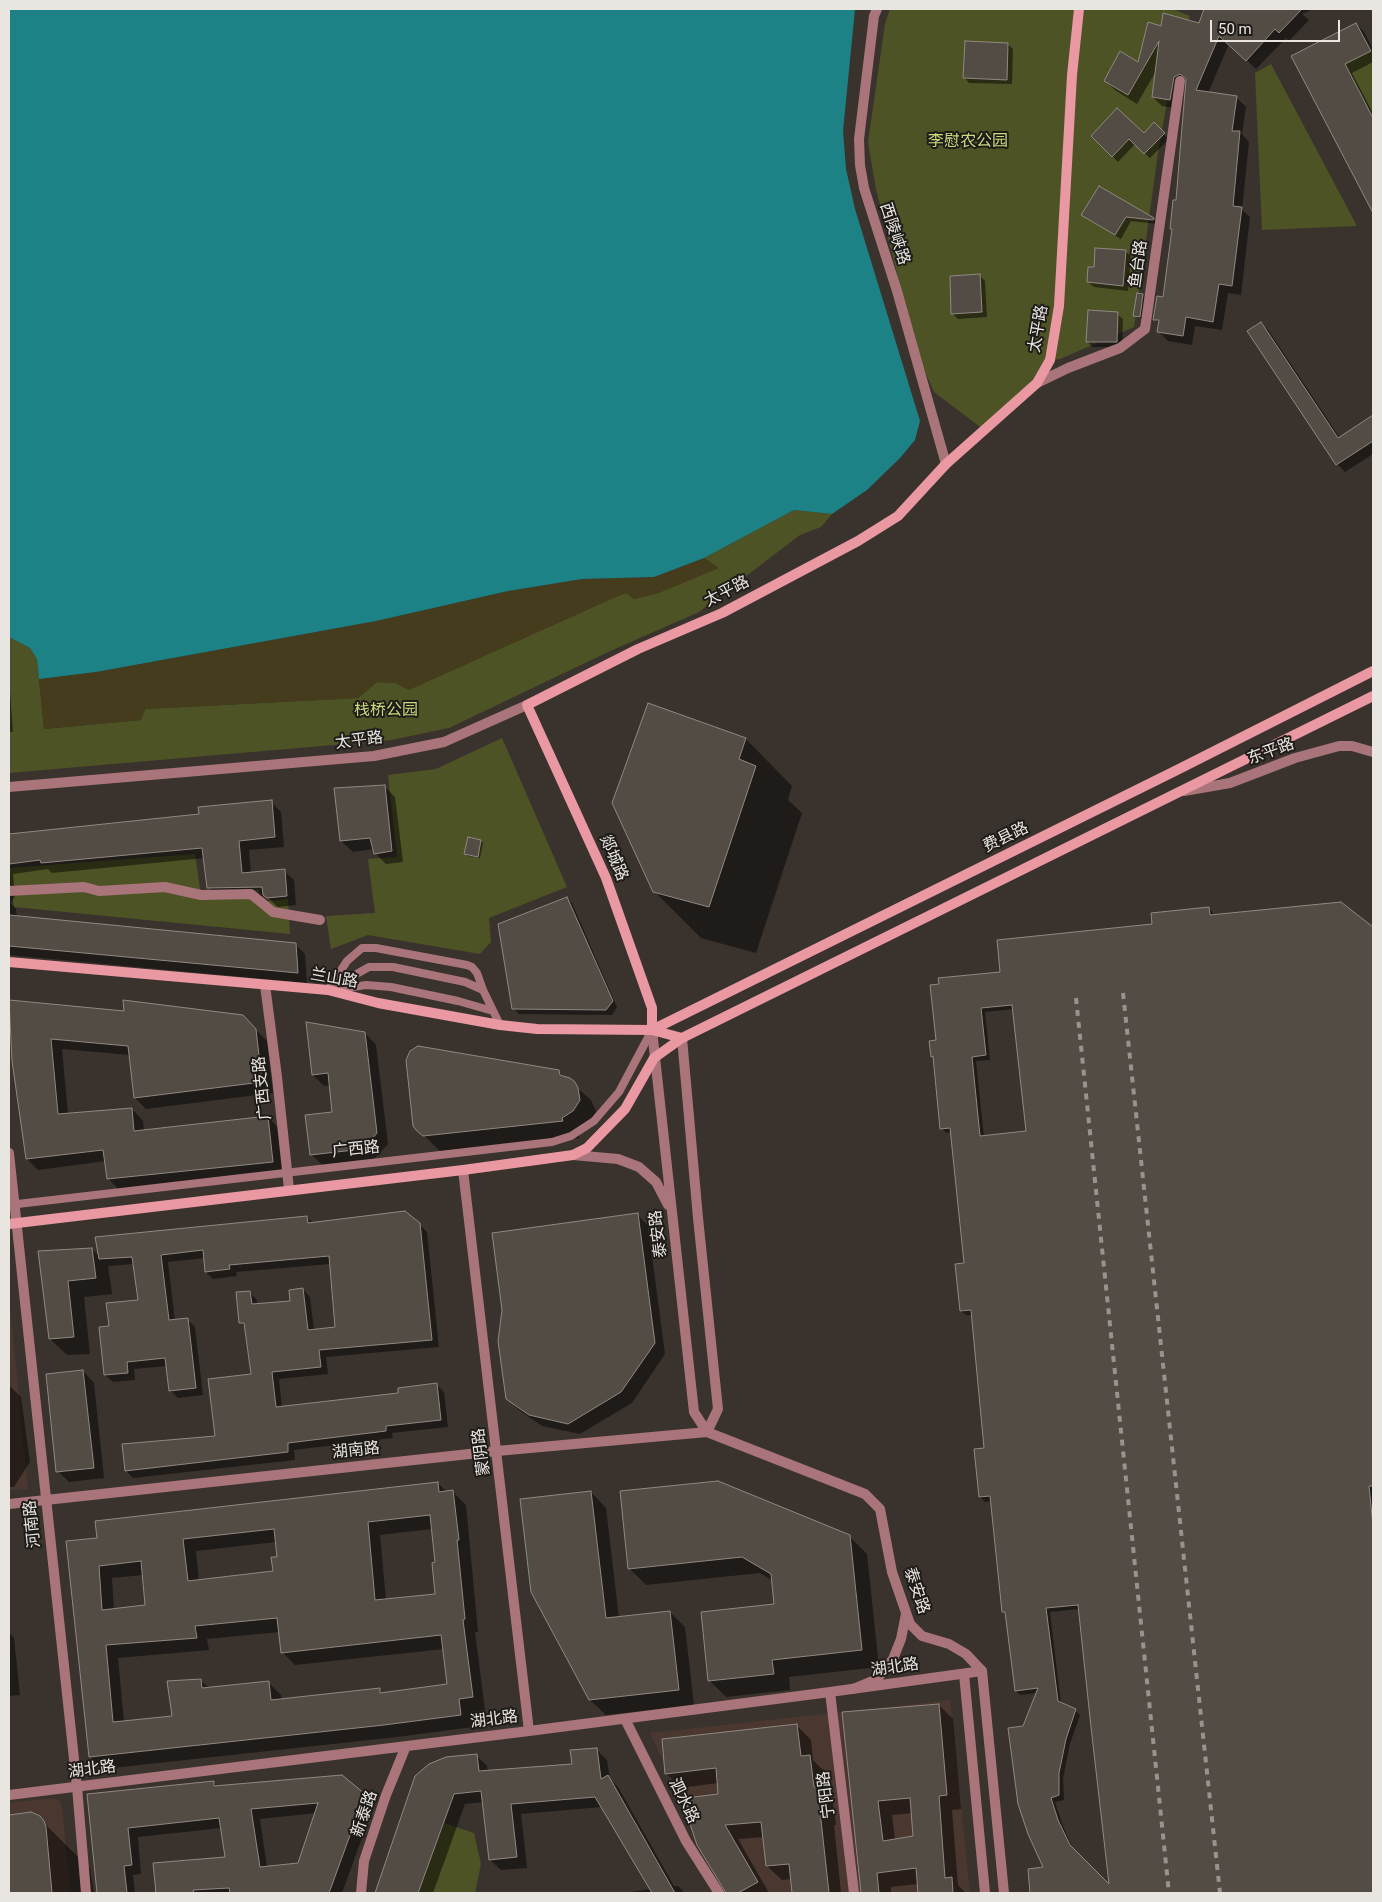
<!DOCTYPE html>
<html>
<head>
<meta charset="utf-8">
<style>
  body { margin:0 }
  #map { position:relative; width:1382px; height:1902px; overflow:hidden; background:#3a332d; font-family:Roboto,sans-serif }
  canvas { display:block }
  .frame { position:absolute; inset:0; border:10px solid #e9e5e1; pointer-events:none }
  .scale { position:absolute; left:1210px; top:20px; width:130px; height:22px; box-sizing:border-box; border:2px solid #e9e5e1; border-top:0; padding-left:6px; font-size:15px; line-height:18px; white-space:nowrap; color:#e9e5e1; -webkit-text-stroke:4px #1e1b19; paint-order:stroke }
</style>
</head>
<body>
<div id="map">
<canvas width="1382" height="1902"></canvas>
<div class="frame"></div>
<div class="scale">50 m</div>
</div>
<script>
const c = document.querySelector('canvas').getContext('2d');
c.lineJoin = 'round';
function paint(path, color) { c.fillStyle = color; c.fill(path, 'evenodd'); }
const shape = rows => new Path2D(rows.map(r => 'M' + r).join(''));
function stroke(path, color, width, dash) { c.strokeStyle = color; c.lineWidth = width; c.lineCap = dash ? 'butt' : 'round'; c.setLineDash(dash || []); c.stroke(path); }
function drawText(font, color, halo, rows, align = 'center') {
  c.font = font + ' Roboto,"Noto Sans SC",sans-serif'; c.lineWidth = 4; c.setLineDash([]); c.textBaseline = 'middle'; c.strokeStyle = halo; c.fillStyle = color; for (const [text, x, y, turn = 0] of rows) {
    c.save(); c.translate(x, y); c.rotate((+turn || 0) * Math.PI / 180); c.textAlign = isNaN(turn) ? turn : align; if (halo) c.strokeText(text, 0, 0); c.fillText(text, 0, 0); c.restore();
  }
}
paint(shape([
  [9,1298,28,1489,9,1490],
  [950,1700,970,1893,723,1893,650,1733],
  [52,1798,59,1800,62,1807,71,1893,9,1893,9,1803]
]), '#4a3730');
paint(shape([
  [890,9,1172,9,1190,16,1174,62,1158,153,1134,327,1060,359,1050,360,1037,383,984,430,934,392,917,354,876,189,868,142,885,24],
  [1373,50,1373,118,1345,64],
  [1271,64,1357,226,1262,230,1255,73],
  [794,510,832,514,821,527,800,535,699,612,608,652,449,728,391,740,9,773,9,637,30,648,37,659,44,729,141,720,145,709,358,698,377,682,395,683,626,593,634,599,658,593,718,568,704,558],
  [502,738,567,887,489,918,491,942,480,954,368,935,331,949,326,916,375,913,368,859,397,857,388,775,436,769],
  [195,854,201,895,259,889,260,902,288,899,290,934,14,907,9,868],
  [444,1823,474,1833,481,1864,475,1893,418,1893]
]), '#4e5325');
paint(shape([
  [704,558,719,568,658,593,634,599,625,593,409,690,395,683,377,682,358,698,145,709,141,720,44,729,39,679,96,672,376,621,508,591,582,579,654,577]
]), '#443c1c');
paint(shape([
  [9,9,855,9,843,131,846,169,855,209,920,421,915,440,900,458,867,490,832,514,794,510,704,558,654,577,582,579,508,591,376,621,96,672,39,679,37,659,30,648,9,637]
]), '#1d8286');
paint(shape([
  [1206,9,1313,9,1302,14,1309,20,1289,41,1286,38,1256,69,1229,44,1208,93,1236,97,1246,107,1242,134,1249,142,1242,210,1250,217,1241,295,1228,293,1222,330,1195,326,1192,345,1168,341,1158,331,1160,324,1155,319,1164,298,1173,231,1172,229,1177,201,1187,85,1183,86,1180,109,1162,106,1153,97,1156,71,1137,104,1115,90,1105,81,1139,64,1162,28,1199,24],
  [1356,24,1364,32,1373,49,1373,62,1352,73,1373,113,1373,210,1293,57],
  [1008,44,1013,49,1012,84,969,83,964,77],
  [1154,124,1169,139,1150,158,1135,144,1118,162,1093,136,1144,134],
  [1099,187,1153,219,1158,224,1131,221,1121,239,1088,219,1083,214],
  [1125,251,1131,256,1128,291,1094,287,1088,282,1096,269],
  [980,276,985,281,987,317,958,319,952,313],
  [1142,295,1145,298,1142,319,1134,316],
  [1117,314,1123,319,1122,347,1092,347,1087,341],
  [1261,323,1269,331,1340,438,1373,416,1373,454,1345,472,1337,464],
  [9,677,13,732,9,732],
  [746,739,792,786,788,800,802,813,756,953,701,938,654,891],
  [384,786,395,797,403,862,386,864,375,853,374,849,353,852,341,841],
  [271,802,281,812,284,847,249,850,251,874,284,871,294,880,296,905,278,907,266,896,219,897,209,887,205,858,52,873,48,869,13,874,15,896,11,903,16,909,17,918,295,944,305,954,307,983,9,955,9,835,201,815],
  [481,841,483,843,480,858,468,856,466,854],
  [567,898,572,903,617,1007,612,1015,519,1014,513,1008],
  [1340,903,1373,929,1373,1893,1031,1893,1029,1870,1044,1868,1024,1727,1037,1693,1020,1695,1016,1691,1007,1615,1003,1612,992,1501,985,1502,980,1497,986,1449,972,1315,966,1315,961,1311,965,1264,952,1132,946,1133,942,1128,934,1058,932,1056,938,1041,1001,973,1209,908,1213,913,1214,916],
  [1014,1009,1027,1132,984,1137,976,1061,990,1060,985,1012],
  [1080,1609,1110,1887,1074,1851,1063,1826,1055,1802,1064,1800,1063,1778,1070,1744,1080,1715,1075,1710,1061,1704,1050,1612],
  [9,1001,254,1028,267,1041,273,1093,146,1109,135,1098,130,1055,62,1049,68,1114,132,1109,143,1121,144,1131,268,1117,279,1129,283,1173,119,1190,108,1178,106,1161,38,1170,27,1159,14,1060],
  [365,1033,376,1045,388,1144,374,1159,322,1165,311,1154,334,1113,331,1085,324,1086,313,1075],
  [558,1071,591,1100,596,1111,594,1123,579,1135,579,1138,441,1152,417,1129],
  [637,1214,648,1226,665,1354,632,1403,580,1434,542,1426,519,1410,507,1398],
  [307,1217,314,1224,419,1224,427,1232,439,1347,326,1357,328,1374,279,1379,282,1408,400,1394,436,1384,444,1392,448,1427,392,1433,393,1438,294,1450,295,1460,133,1478,126,1471,216,1437,252,1375,246,1328,241,1322,249,1292,257,1300,257,1305,292,1303,303,1289,310,1297,314,1330,336,1328,330,1264,236,1272,237,1276,213,1279,206,1272,205,1258,168,1262,175,1321,187,1319,195,1327,203,1395,178,1398,170,1390,167,1366,134,1369,135,1380,113,1382,105,1375,101,1328,111,1327,139,1301,134,1264,108,1266,112,1294,84,1297,90,1354,67,1355,50,1339,40,1253,92,1249,100,1257],
  [83,1371,94,1383,104,1478,69,1482,58,1471],
  [9,1385,21,1397,30,1462,14,1487,9,1487],
  [438,1483,447,1492,453,1492,466,1505,478,1632,475,1632,485,1710,471,1712,473,1727,397,1737,103,1769,90,1756,98,1539],
  [432,1529,436,1563,437,1595,386,1600,380,1535],
  [276,1542,278,1558,275,1572,199,1581,196,1551],
  [143,1575,147,1606,114,1610,112,1578],
  [280,1632,282,1652,295,1665,444,1649,448,1685,384,1694,379,1689,282,1700,281,1695,268,1682,209,1688,200,1680,173,1717,124,1722,118,1658,209,1650,207,1639],
  [591,1492,606,1508,619,1618,670,1612,685,1627,694,1705,606,1715,590,1700],
  [849,1536,867,1554,879,1667,789,1677,790,1690,726,1697,709,1680,775,1605,773,1581,760,1573,646,1585,629,1568],
  [9,1632,14,1638,20,1695,9,1696],
  [939,1705,953,1719,961,1809,952,1810,958,1885,966,1893,919,1893,918,1884,891,1887,891,1893,862,1893,843,1713],
  [913,1813,915,1837,895,1840,892,1815],
  [797,1726,811,1740,813,1760,824,1771,827,1796,833,1802,836,1825,834,1825,841,1893,794,1893,792,1879,782,1880,767,1866,764,1837,738,1839,769,1893,727,1893,698,1844,719,1795,718,1783,680,1788,666,1773],
  [596,1749,607,1760,610,1779,618,1787,674,1886,678,1886,685,1893,631,1893,631,1892,651,1889,602,1807,521,1814,527,1868,501,1870,490,1860,484,1802,465,1804,433,1893,376,1893,416,1777,476,1755,487,1766,488,1772,573,1765],
  [214,1782,218,1787,364,1795,374,1805,342,1893,158,1893,155,1864,226,1858,222,1828,138,1837,141,1874,133,1875,135,1893,99,1893,89,1795],
  [316,1813,299,1864,267,1867,260,1819],
  [35,1814,90,1869,94,1893,9,1893,9,1817]
]), '#0007');
const building = shape([
  [1204,9,1302,9,1279,33,1275,29,1246,61,1219,36,1196,90,1237,96,1232,131,1240,131,1233,206,1242,207,1232,286,1219,284,1213,322,1186,317,1183,336,1157,332,1159,320,1153,320,1157,296,1163,297,1172,229,1170,229,1173,200,1176,200,1186,79,1180,74,1174,77,1170,100,1152,97,1159,41,1128,95,1104,81,1120,51,1138,62,1148,22,1161,26,1163,13,1199,23,1204,9],
  [1356,23,1371,51,1345,64,1373,118,1373,213,1291,56,1356,23],
  [965,41,1008,43,1007,80,963,78,965,41],
  [1117,108,1144,133,1154,122,1165,133,1144,154,1129,139,1112,157,1091,136,1117,108],
  [1099,186,1154,218,1153,220,1126,217,1115,235,1081,215,1099,186],
  [1095,248,1126,250,1123,286,1087,282,1088,267,1094,267,1095,248],
  [980,274,982,312,951,314,950,276,980,274],
  [1137,293,1143,294,1140,317,1133,316,1137,293],
  [1088,310,1118,312,1117,342,1086,342,1088,310],
  [1261,322,1338,438,1373,415,1373,441,1336,465,1247,331,1261,322],
  [648,703,746,738,739,759,756,766,709,907,653,892,612,803,648,703],
  [385,785,392,851,374,854,370,838,340,841,334,788,385,785],
  [272,800,275,837,239,841,242,873,285,869,287,896,267,898,263,895,262,887,207,888,202,848,41,863,40,860,9,864,9,834,199,814,198,807,272,800],
  [468,837,481,840,478,857,464,854,468,837],
  [567,897,613,1001,606,1010,512,1009,498,924,567,897],
  [1341,902,1373,927,1373,1486,1369,1486,1373,1526,1373,1893,1030,1893,1028,1869,1043,1867,1028,1834,1018,1804,1008,1728,1023,1726,1038,1688,1015,1691,1005,1612,1002,1612,990,1496,979,1497,974,1449,984,1448,971,1310,960,1311,955,1264,964,1263,950,1128,940,1129,933,1056,931,1057,929,1041,936,1040,930,985,939,984,938,978,1000,972,997,940,1152,924,1151,913,1209,907,1210,915,1341,902],
  [1012,1005,1026,1131,980,1136,972,1057,986,1055,981,1008,1012,1005],
  [1078,1605,1091,1727,1109,1884,1070,1845,1058,1820,1051,1798,1059,1795,1059,1773,1066,1739,1076,1709,1058,1701,1046,1608,1078,1605],
  [9,915,296,943,298,973,9,946,9,915],
  [9,1000,124,1011,123,1000,243,1015,256,1029,262,1082,134,1098,128,1046,51,1039,58,1114,132,1108,134,1131,268,1116,273,1162,107,1179,103,1150,26,1159,12,1061,9,1000],
  [306,1022,365,1032,377,1133,363,1149,310,1155,305,1115,332,1112,328,1073,312,1075,306,1022],
  [418,1046,559,1070,560,1075,570,1078,575,1082,578,1088,580,1100,573,1111,562,1118,563,1121,423,1136,416,1130,413,1126,406,1060,410,1051,418,1046],
  [405,1211,420,1223,432,1340,319,1350,321,1367,272,1372,276,1407,398,1393,398,1388,437,1383,441,1420,386,1426,386,1431,288,1443,288,1452,125,1471,122,1444,215,1436,208,1379,251,1374,244,1323,239,1323,236,1292,250,1291,252,1304,290,1301,289,1290,303,1288,308,1330,335,1327,329,1256,229,1265,230,1269,205,1272,203,1250,161,1255,169,1320,188,1318,196,1388,169,1391,165,1358,127,1362,128,1373,104,1375,99,1327,109,1326,106,1303,138,1300,132,1257,99,1259,95,1237,307,1216,308,1223,405,1211],
  [638,1213,655,1343,621,1392,568,1424,529,1415,506,1399,498,1341,502,1310,492,1233,638,1213],
  [92,1248,96,1278,68,1281,74,1337,49,1339,38,1251,92,1248],
  [83,1370,94,1468,56,1472,46,1374,83,1370],
  [718,1481,850,1535,862,1650,772,1660,774,1674,708,1681,701,1612,774,1604,771,1574,742,1557,628,1569,620,1491,718,1481],
  [438,1482,439,1492,453,1490,459,1540,457,1540,465,1619,463,1620,473,1697,459,1699,461,1715,384,1725,89,1757,66,1541,97,1538,95,1521,438,1482],
  [430,1515,435,1562,432,1563,435,1594,375,1600,368,1522,430,1515],
  [274,1529,277,1557,271,1557,273,1571,188,1581,183,1539,274,1529],
  [141,1561,145,1605,102,1610,99,1566,141,1561],
  [277,1618,281,1653,441,1635,447,1684,380,1693,380,1688,271,1700,269,1681,202,1688,201,1679,167,1681,172,1716,113,1722,106,1645,197,1638,195,1626,277,1618],
  [591,1491,606,1618,670,1611,679,1690,589,1700,531,1592,520,1499,591,1491],
  [939,1704,947,1795,939,1796,945,1878,952,1877,953,1893,918,1893,916,1868,877,1873,879,1893,861,1893,842,1712,939,1704],
  [910,1798,913,1836,883,1841,878,1801,910,1798],
  [797,1724,801,1756,810,1755,814,1787,820,1787,822,1811,820,1811,829,1893,792,1893,789,1864,766,1866,761,1822,725,1825,758,1882,738,1893,726,1893,697,1845,690,1824,686,1798,718,1794,716,1768,665,1774,662,1739,797,1724],
  [597,1748,601,1779,608,1775,675,1893,652,1893,595,1797,511,1804,517,1857,489,1860,481,1791,454,1794,418,1893,375,1893,415,1776,429,1764,446,1757,477,1754,479,1771,572,1764,570,1750,597,1748],
  [342,1775,365,1794,329,1893,230,1893,229,1888,193,1890,194,1893,156,1893,153,1863,225,1857,219,1818,128,1828,132,1865,124,1866,127,1893,97,1893,87,1794,214,1781,214,1786,342,1775],
  [318,1803,298,1863,260,1867,251,1809,318,1803],
  [31,1812,40,1816,44,1821,46,1827,52,1893,9,1893,9,1815,31,1812]
]);
paint(building, '#534c45');
stroke(building, '#908881', 1);
stroke(shape([
  [329,989,347,961,362,948,376,948,467,965,472,967,477,973,483,990],
  [328,990,369,967,393,967,465,982,483,990,500,1025],
  [332,990,366,985,391,987,458,1001,493,1011],
  [9,1205,552,1142,571,1136,594,1121,619,1092,652,1030]
]), '#a9757b', 8);
stroke(shape([
  [9,787,374,756,444,742,527,705]
]), '#a9757b', 10);
stroke(shape([
  [877,9,874,16,859,139,860,165,864,188,897,291,946,464],
  [1037,383,1068,368,1120,348,1145,329,1180,81],
  [1184,791,1230,783,1295,758,1339,746,1352,746,1373,752],
  [9,891,84,887,99,891,165,887,201,895,251,894,273,912,320,920],
  [265,985,277,1077,289,1189],
  [463,1170,529,1731],
  [830,1692,854,1893],
  [625,1719,686,1841,719,1893],
  [9,1795,529,1731,830,1692,982,1671],
  [361,1893,364,1861,386,1795,406,1746]
]), '#a9757b', 10);
stroke(shape([
  [652,1030,694,1412,707,1432,865,1494,880,1509,892,1572,910,1624,922,1636,949,1644,966,1654,982,1671,1004,1893],
  [682,1038,698,1218,718,1409,707,1432],
  [9,1153,77,1787,86,1893],
  [573,1155,618,1159,639,1167,656,1182,668,1205],
  [9,1504,497,1451,707,1432],
  [964,1674,985,1893],
  [853,1689,877,1679,893,1659,901,1639,906,1614]
]), '#a9757b', 10);
stroke(shape([
  [9,962,328,990,378,1003,500,1025,537,1029,652,1030,682,1038],
  [652,1030,652,1008,606,878,527,705,638,649,722,613,858,541,898,516,946,464,1037,383,1050,360,1059,306,1072,75,1079,9],
  [652,1030,1177,770,1373,671],
  [9,1224,463,1170,573,1155,587,1148,625,1109,654,1058,682,1038,1373,696]
]), '#ea98a2', 10);
stroke(shape([
  [1123,993,1220,1893],
  [1076,998,1169,1893]
]), '#98938e', 4, [6, 6]);
drawText('16px', '#ced97d', '#1e1b19', [
  ["李慰农公园",968,142],
  ["栈桥公园",386,711]
]);
drawText('16px', '#e9e5e1', '#1e1b19', [
  ["西陵峡路",894,234,72],
  ["鱼台路",1139,264,-82],
  ["太平路",1039,329,-80],
  ["太平路",727,592,-27],
  ["太平路",359,741,-7],
  ["东平路",1271,752,-20],
  ["费县路",1006,838,-26],
  ["郯城路",613,858,67],
  ["兰山路",334,979,10],
  ["广西支路",263,1088,-96],
  ["广西路",356,1150,-6],
  ["泰安路",659,1234,-97],
  ["湖南路",356,1451,-6],
  ["蒙阴路",482,1452,-97],
  ["河南路",33,1524,-96],
  ["泰安路",916,1591,71],
  ["湖北路",895,1668,-8],
  ["湖北路",494,1720,-7],
  ["湖北路",92,1770,-7],
  ["宁阳路",827,1795,-97],
  ["泗水路",683,1801,64],
  ["新泰路",365,1814,-71]
]);
</script>
</body>
</html>
